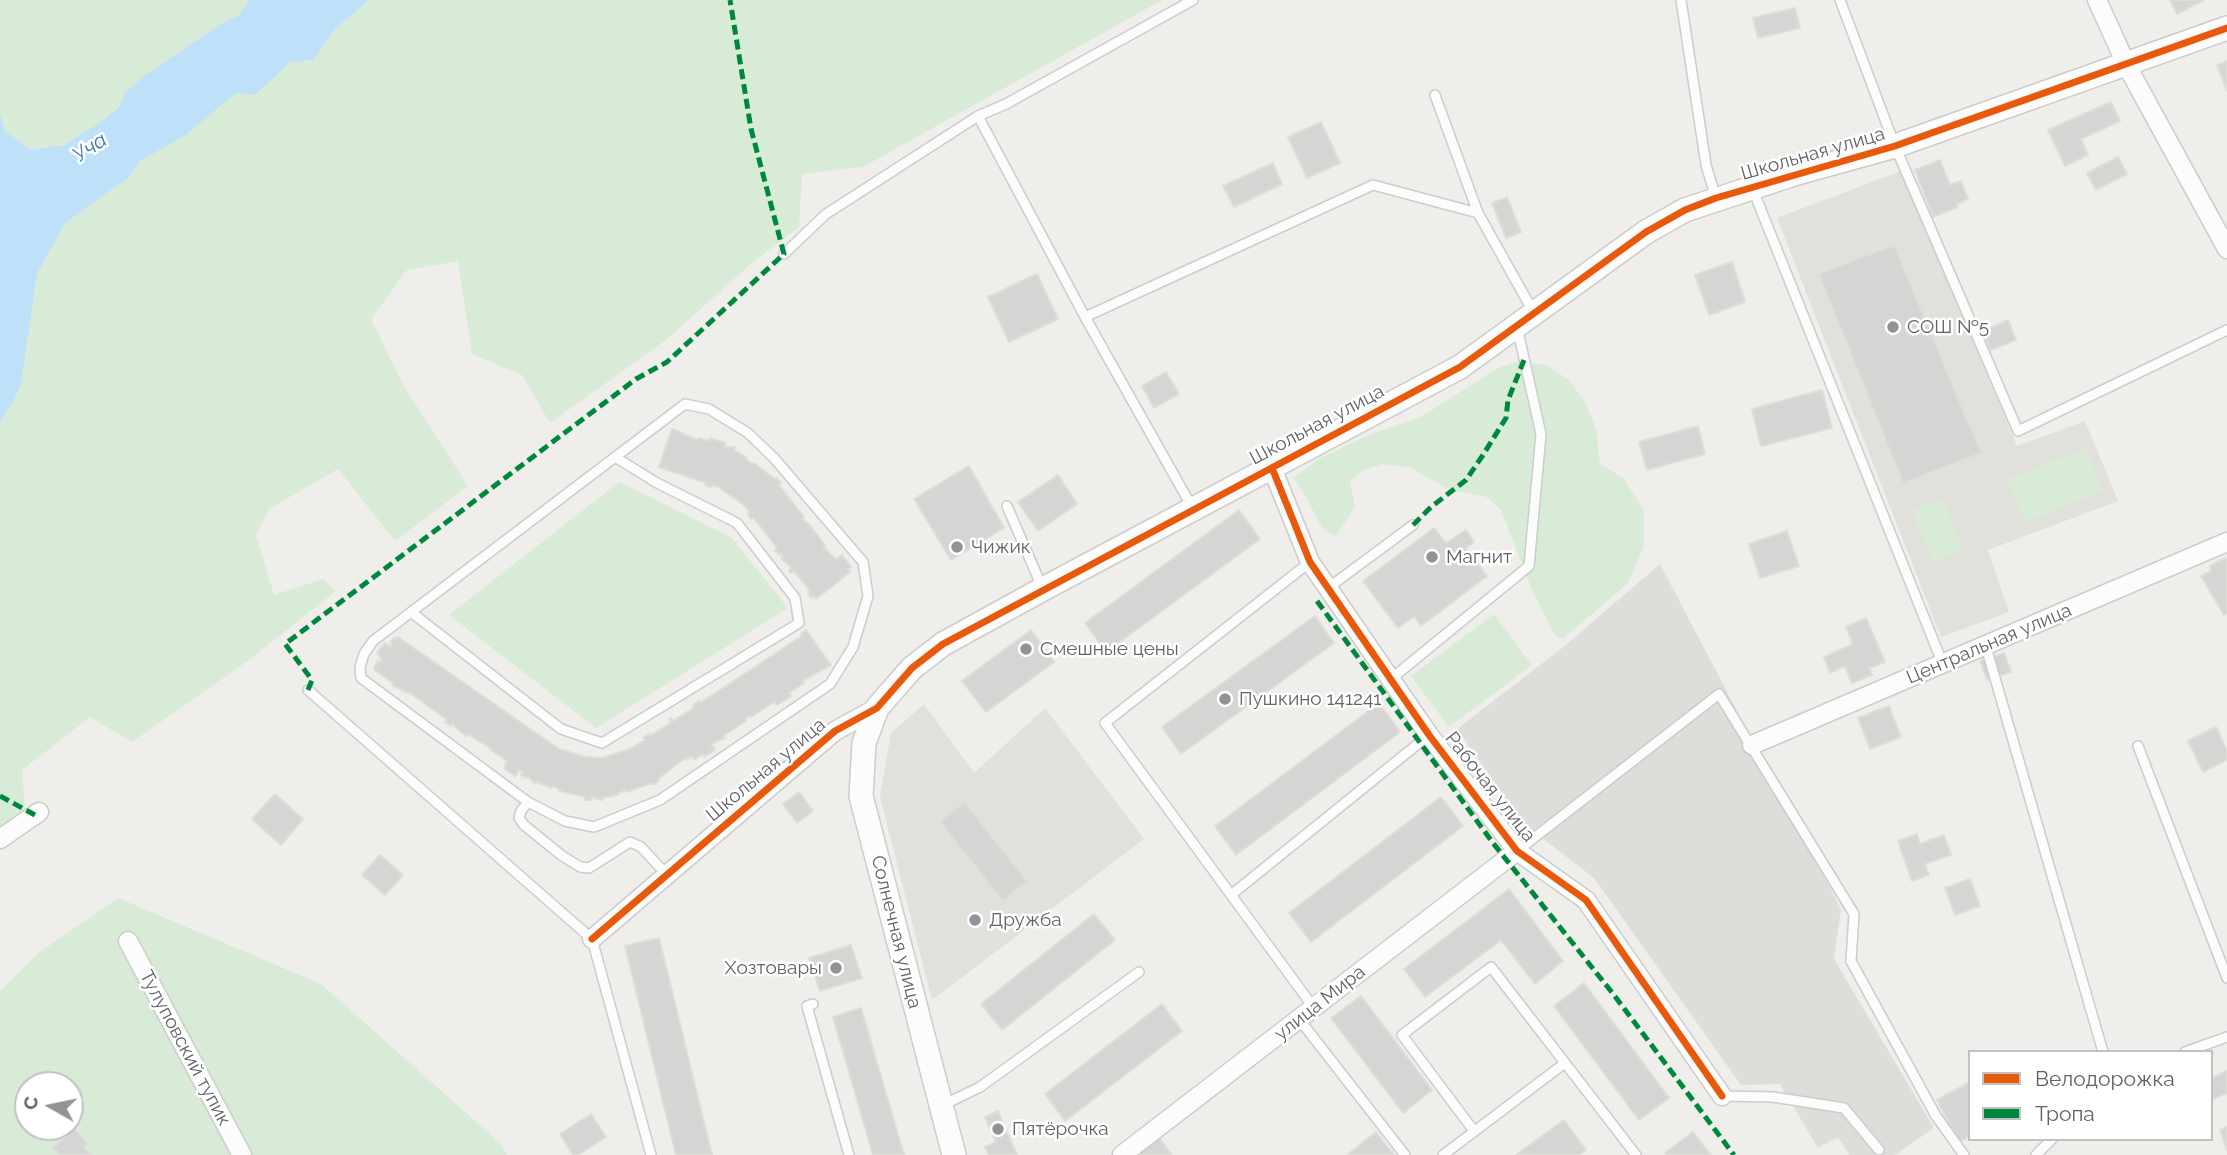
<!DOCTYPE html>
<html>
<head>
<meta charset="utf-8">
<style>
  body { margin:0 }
  #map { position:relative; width:2227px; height:1155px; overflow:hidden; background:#efeeea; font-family:Raleway,sans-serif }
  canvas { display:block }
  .legend { position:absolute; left:1968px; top:1050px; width:245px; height:91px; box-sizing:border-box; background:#fff; border:2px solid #bfc1c3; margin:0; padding:9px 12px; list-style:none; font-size:21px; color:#5f6368 }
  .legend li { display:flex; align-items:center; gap:14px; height:35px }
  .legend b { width:35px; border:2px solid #bfc1c3 }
  .north { position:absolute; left:14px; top:1071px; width:70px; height:70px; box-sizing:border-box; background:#fff; border:2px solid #bfc1c3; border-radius:50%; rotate:279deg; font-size:19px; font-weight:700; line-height:28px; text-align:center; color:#5f6368 }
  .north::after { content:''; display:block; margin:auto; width:24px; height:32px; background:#919496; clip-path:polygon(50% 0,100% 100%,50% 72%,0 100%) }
</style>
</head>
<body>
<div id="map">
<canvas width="2227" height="1155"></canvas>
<ul class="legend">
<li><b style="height:9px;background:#e8590c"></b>Велодорожка</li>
<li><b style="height:9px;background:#00873e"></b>Тропа</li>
</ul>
<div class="north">С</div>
</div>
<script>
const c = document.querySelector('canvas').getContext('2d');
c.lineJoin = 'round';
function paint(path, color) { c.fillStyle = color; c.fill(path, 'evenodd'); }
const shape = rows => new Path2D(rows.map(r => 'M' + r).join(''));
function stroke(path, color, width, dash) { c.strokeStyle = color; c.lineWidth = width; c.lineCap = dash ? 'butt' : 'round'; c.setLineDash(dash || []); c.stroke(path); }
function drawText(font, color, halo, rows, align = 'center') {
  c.font = font + ' Raleway,sans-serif'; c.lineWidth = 5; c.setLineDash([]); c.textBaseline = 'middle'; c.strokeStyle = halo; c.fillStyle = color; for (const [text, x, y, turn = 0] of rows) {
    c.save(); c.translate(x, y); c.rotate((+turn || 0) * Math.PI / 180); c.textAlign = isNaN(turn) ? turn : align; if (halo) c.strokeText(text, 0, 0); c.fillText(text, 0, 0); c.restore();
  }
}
paint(shape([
  [1660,564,1841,909,1834,959,1934,1128,1895,1155,1849,1155,1838,1137,1818,1148,1780,1084,1741,1085,1594,878,1524,824,1457,729,1566,645]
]), '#dfddda');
paint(shape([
  [1901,171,2017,446,2085,421,2118,501,1988,550,2009,612,1941,637,1777,218],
  [924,704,974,773,1045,708,1144,839,932,1000,880,797,891,733]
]), '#e2e0da');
paint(shape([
  [0,0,1162,0,863,167,802,174,799,227,754,261,666,340,550,423,522,375,472,354,458,261,407,270,371,319,402,383,468,486,395,541,338,469,269,509,256,535,274,595,323,579,336,591,249,660,132,742,90,717,22,770,25,810,0,827,0,422,6,411,31,311,37,274,65,223,31,150,5,131,0,114],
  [1517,362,1546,365,1569,380,1586,403,1596,429,1600,464,1623,478,1644,510,1644,546,1628,583,1563,639,1555,635,1533,592,1501,510,1487,497,1450,490,1411,468,1382,464,1364,470,1350,481,1355,507,1336,536,1328,533,1321,526,1304,493,1293,478,1320,458,1374,433,1421,417,1498,368],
  [2085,448,2103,491,2025,522,2007,479],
  [619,482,731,537,788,608,596,728,449,615],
  [1943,498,1963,549,1933,562,1912,510],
  [1494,614,1532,665,1449,727,1411,676],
  [118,898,321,984,500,1143,507,1155,0,1155,0,991,37,954],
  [28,1085,70,1085,70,1127,28,1127]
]), '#d8ebd6');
paint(shape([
  [250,0,369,0,336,28,313,60,290,62,255,95,237,92,184,136,140,161,128,178,65,223,37,274,21,383,15,398,0,422,0,114,5,131,31,150,64,145,104,120,120,106,124,94,144,76,221,24,238,16]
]), '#bfe0f9');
const building = shape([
  [2170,0,2204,0,2177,14,2170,0],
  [1795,8,1800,28,1758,38,1753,18,1795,8],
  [2227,61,2227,91,2217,65,2227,61],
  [2111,102,2120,121,2081,139,2088,155,2065,166,2048,130,2111,102],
  [1321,122,1340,163,1307,178,1288,137,1321,122],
  [2118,157,2127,174,2096,190,2087,173,2118,157],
  [1940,160,1950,185,1961,181,1968,199,1957,204,1958,207,1933,217,1915,170,1940,160],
  [1273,163,1282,184,1234,207,1223,186,1273,163],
  [1507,197,1521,232,1506,238,1492,203,1507,197],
  [1894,245,1981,453,1903,483,1819,274,1894,245],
  [1732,262,1745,302,1709,315,1695,275,1732,262],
  [1037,274,1058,319,1009,342,988,297,1037,274],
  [2008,320,2016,340,1991,350,1983,331,2008,320],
  [1166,372,1179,394,1154,408,1142,386,1166,372],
  [1822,390,1832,428,1761,446,1752,409,1822,390],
  [1698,426,1705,454,1647,470,1639,442,1698,426],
  [672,429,698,440,699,438,708,441,710,438,726,443,725,447,735,447,734,450,747,458,746,460,753,464,754,463,775,479,777,478,781,483,779,485,804,517,802,518,807,524,808,523,825,545,823,546,836,560,842,555,851,567,848,569,850,572,816,599,813,596,811,598,808,592,810,591,794,571,791,573,789,571,792,568,781,558,783,556,781,553,779,555,775,550,777,548,753,517,751,519,748,514,750,512,744,505,720,488,712,485,711,487,705,485,706,483,659,467,672,429],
  [969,466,1004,528,951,560,914,499,969,466],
  [1058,475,1077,504,1038,531,1018,502,1058,475],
  [1239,510,1260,539,1106,652,1085,623,1239,510],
  [1434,528,1446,543,1466,530,1474,542,1466,548,1487,576,1421,626,1414,616,1398,628,1363,581,1434,528],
  [1787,531,1799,566,1760,578,1749,544,1787,531],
  [2225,558,2227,561,2227,613,2224,615,2201,576,2211,571,2210,566,2225,558],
  [1315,616,1334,643,1181,754,1162,727,1315,616],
  [1866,618,1885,662,1869,668,1872,675,1852,683,1845,666,1830,673,1824,657,1853,644,1846,627,1866,618],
  [806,630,831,665,802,681,804,683,789,693,791,696,777,705,774,702,751,717,750,716,745,719,746,721,723,736,725,738,711,744,715,750,704,757,702,754,694,760,692,756,686,760,685,758,658,779,659,781,653,785,652,783,626,792,626,790,618,793,618,795,602,798,602,800,592,797,592,800,585,800,585,797,559,791,560,789,552,786,551,788,537,782,535,784,528,776,527,778,521,775,523,772,519,770,515,776,504,768,507,761,490,749,491,748,467,734,466,736,452,724,451,726,445,722,447,720,409,692,408,693,392,685,393,683,375,670,374,667,378,661,380,662,382,660,377,653,385,643,391,647,392,645,390,643,394,638,396,639,398,637,559,749,586,757,602,758,630,749,645,740,643,738,649,734,650,736,671,723,669,720,671,718,673,721,695,707,693,705,699,701,700,703,802,636,801,634,806,630],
  [1031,630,1054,662,986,712,962,681,1031,630],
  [2004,653,2011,672,1987,680,1980,661,2004,653],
  [1379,703,1400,732,1236,855,1215,826,1379,703],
  [1889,706,1901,737,1870,749,1858,718,1889,706],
  [2216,727,2227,750,2227,760,2203,772,2188,741,2216,727],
  [799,792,813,811,797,823,783,804,799,792],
  [275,794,303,819,281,845,252,819,275,794],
  [1441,797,1463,826,1311,942,1289,913,1441,797],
  [964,802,1027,881,1003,901,940,822,964,802],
  [1917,834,1920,844,1944,835,1951,855,1925,864,1929,875,1912,881,1898,841,1917,834],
  [380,855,403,875,385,895,362,875,380,855],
  [1970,879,1980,906,1955,915,1945,888,1970,879],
  [1509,889,1563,961,1535,984,1501,940,1425,997,1404,969,1509,889],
  [1094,914,1115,940,1002,1030,981,1004,1094,914],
  [659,938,712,1155,676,1155,625,946,659,938],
  [851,945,862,978,820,991,809,958,851,945],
  [1584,983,1669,1098,1639,1120,1554,1006,1584,983],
  [1361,996,1432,1090,1403,1113,1331,1018,1361,996],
  [1162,1004,1182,1031,1065,1121,1045,1094,1162,1004],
  [861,1008,904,1155,873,1155,833,1017,861,1008],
  [2227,1071,2227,1093,2211,1100,2211,1078,2227,1071],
  [1970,1082,1970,1136,1959,1142,1937,1100,1970,1082],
  [998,1111,1017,1155,989,1155,985,1147,996,1142,985,1117,998,1111],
  [591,1114,606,1137,578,1155,573,1155,560,1134,591,1114],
  [1564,1120,1586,1150,1579,1155,1516,1155,1564,1120],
  [2227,1127,2227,1150,2220,1130,2227,1127],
  [75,1129,87,1144,84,1147,91,1155,60,1155,53,1147,75,1129],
  [1376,1132,1394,1155,1347,1155,1376,1132],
  [1693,1132,1711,1155,1667,1155,1665,1153,1693,1132],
  [1158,1136,1172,1155,1134,1155,1158,1136]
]);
paint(building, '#d6d5d3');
stroke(building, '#deddd9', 2);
const service = shape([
  [1681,0,1706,165,1716,198],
  [1840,0,1895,146,2018,431,2227,330],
  [1435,95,1478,213,1534,313],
  [978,116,1085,317,1192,507],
  [1753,190,1942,662],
  [784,254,826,214,978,116,1006,104,1193,0],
  [1085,317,1373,185,1478,213],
  [1007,506,1042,587],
  [1310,562,1105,723,1314,1008],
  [1328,588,1413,525],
  [411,612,561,729,602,743,799,623,795,598,737,523,657,483,615,457],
  [1986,647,2103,1052],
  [1391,679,1529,566,1541,434,1517,327],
  [308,690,592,939,651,1155],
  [2138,746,2227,978],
  [528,802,565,821,594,827,660,800,830,684,853,647,868,596,863,562,774,458,748,433,709,409,685,404,373,641,364,654,360,667,361,678,528,802,521,811,519,818,524,825,561,855,580,867,589,868,630,842,641,847,667,875],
  [1517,851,1719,694,1854,914,1851,961,1936,1116,1964,1155],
  [1231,895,1429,735],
  [813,1004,807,1006,849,1155],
  [1299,1019,1405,1155],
  [2185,1052,2227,1037],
  [1722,1096,1773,1097,1844,1108,1879,1150],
  [943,1105,980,1087,1139,972],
  [1474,1131,1402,1035,1491,967,1636,1155],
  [1443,1155,1565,1063],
  [2036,1155,2052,1139]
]);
const minor = shape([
  [2097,0,2127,66,2227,249],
  [1272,468,1310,562,1429,735,1517,851,1586,900,1722,1096],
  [1752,745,2227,542],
  [0,839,39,812],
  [592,939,835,731,877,708],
  [128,941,242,1155],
  [1122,1155,1517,851]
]);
const tertiary = shape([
  [954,1155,861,796,864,743,877,708,912,668,943,644,1043,589,1460,367,1646,232,1685,210,1794,174,1895,146,2227,28]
]);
stroke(service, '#cbcccc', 12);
stroke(minor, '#cbcccc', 21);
stroke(tertiary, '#cbcccc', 26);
stroke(service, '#fdfcfc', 9);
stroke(minor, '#fdfcfc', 18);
stroke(tertiary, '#fdfcfc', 23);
stroke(shape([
  [1413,525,1431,507,1466,480,1483,455,1506,418,1508,400,1524,360],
  [1317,601,1493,843,1614,995,1734,1155],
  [308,690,312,680,285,644,636,379,667,362,784,254,751,129,730,0],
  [0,796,35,815]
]), '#00873e', 5, [10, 5]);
stroke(shape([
  [1272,468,1310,562,1429,735,1517,851,1586,900,1722,1096],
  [592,939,835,731,877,708,912,668,943,644,1460,367,1646,232,1685,210,1716,198,1895,146,2227,28]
]), '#e8590c', 7);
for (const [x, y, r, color] of [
  [1893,327,7,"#919496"],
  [957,547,7,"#919496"],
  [1432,557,7,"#919496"],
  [1026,649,7,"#919496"],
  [1225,699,7,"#919496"],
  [975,920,7,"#919496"],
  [836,968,7,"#919496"],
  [998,1129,7,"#919496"]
]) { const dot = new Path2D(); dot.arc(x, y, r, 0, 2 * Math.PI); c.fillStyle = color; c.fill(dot); stroke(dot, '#fff', 2.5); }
drawText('19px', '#5f6368', '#fff', [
  ["Школьная улица",1813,154,-16],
  ["Школьная улица",1317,425,-28],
  ["Центральная улица",1989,644,-23],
  ["Школьная улица",766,770,-40],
  ["Рабочая улица",1490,787,52],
  ["Солнечная улица",896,932,76],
  ["улица Мира",1320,1003,-38],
  ["Тулуповский тупик",185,1048,62]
]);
drawText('19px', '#5f6368', '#fff', [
  ["СОШ №5",1907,327],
  ["Чижик",971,547],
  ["Магнит",1446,557],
  ["Смешные цены",1040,649],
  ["Пушкино 141241",1239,699],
  ["Дружба",989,920],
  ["Хозтовары",822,968,"right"],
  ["Пятёрочка",1012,1129]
], 'left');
drawText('italic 21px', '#4174aa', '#fff', [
  ["Уча",90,148,-34]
]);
</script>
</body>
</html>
